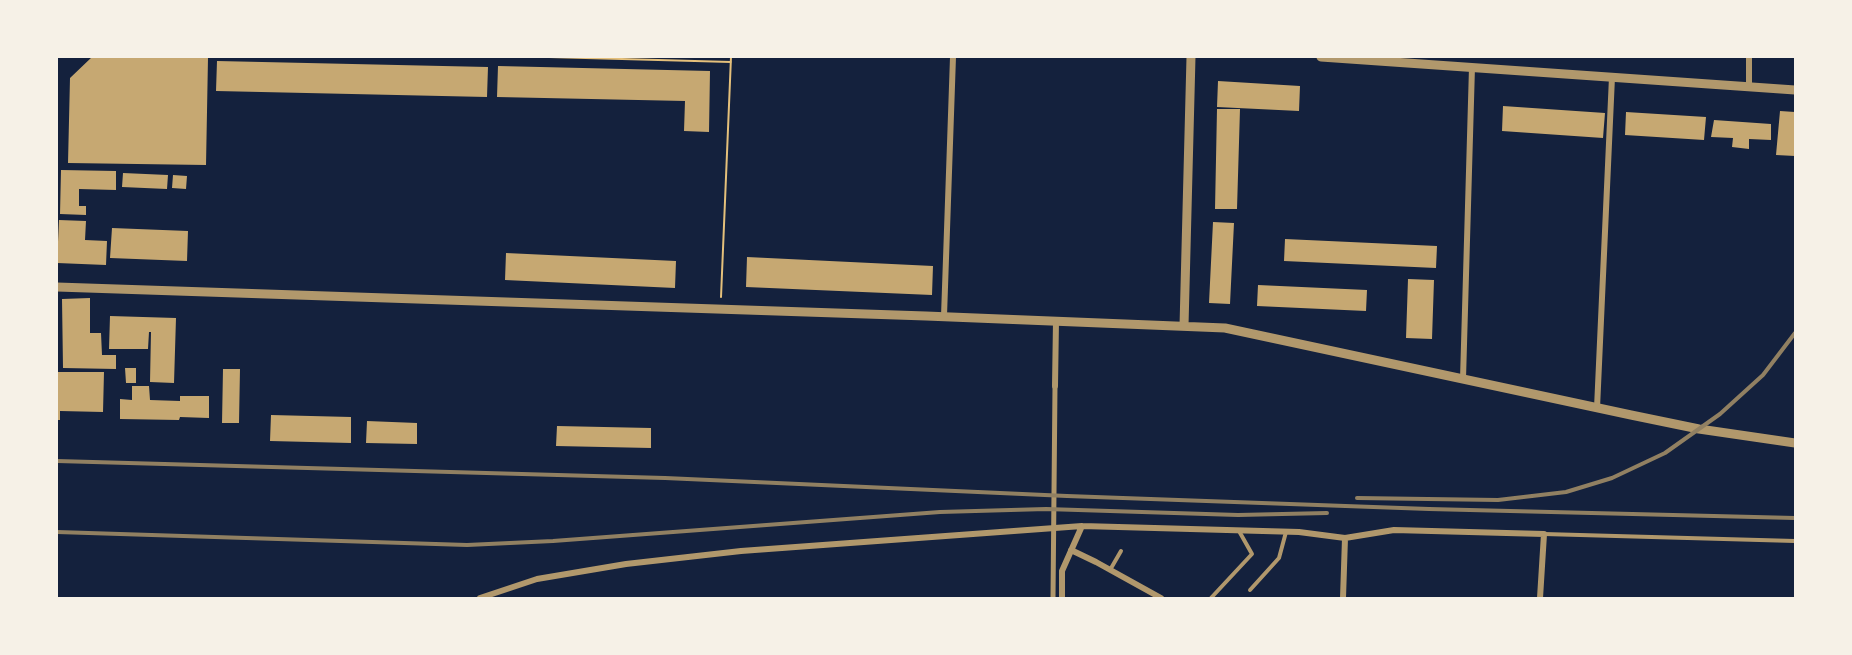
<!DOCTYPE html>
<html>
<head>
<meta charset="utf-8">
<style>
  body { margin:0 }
  #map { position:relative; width:1852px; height:655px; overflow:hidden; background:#14213d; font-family:"DejaVu Sans",sans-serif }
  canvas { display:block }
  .frame { position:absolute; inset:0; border:58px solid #f6f1e7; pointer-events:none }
</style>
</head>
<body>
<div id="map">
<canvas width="1852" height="655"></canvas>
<div class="frame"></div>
</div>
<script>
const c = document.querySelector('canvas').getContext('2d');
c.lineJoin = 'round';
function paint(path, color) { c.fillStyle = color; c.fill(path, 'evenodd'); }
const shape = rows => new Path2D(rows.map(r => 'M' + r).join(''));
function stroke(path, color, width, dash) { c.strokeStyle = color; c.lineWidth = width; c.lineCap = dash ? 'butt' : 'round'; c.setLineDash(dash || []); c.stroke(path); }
paint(shape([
  [92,57,208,58,206,165,68,163,70,78],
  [217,61,488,67,487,97,216,91],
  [498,66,710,71,709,132,684,131,685,101,497,97],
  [1218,81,1300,86,1299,111,1217,107],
  [1503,106,1605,113,1603,138,1502,131],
  [1217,109,1240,109,1237,209,1215,209],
  [1780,111,1795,112,1795,156,1776,155],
  [1626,112,1706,117,1704,140,1625,135],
  [1714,120,1771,124,1771,140,1749,139,1749,149,1732,147,1733,138,1711,137],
  [61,170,116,171,116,190,79,189,79,206,86,206,86,215,60,214],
  [123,173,168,175,167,189,122,187],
  [173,175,187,176,186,189,172,188],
  [59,220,86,221,85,240,107,241,106,265,57,263],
  [1213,222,1234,223,1230,304,1209,303],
  [112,228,188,231,187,261,110,258],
  [1285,239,1437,246,1436,268,1284,261],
  [506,253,676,261,675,288,505,280],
  [747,257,933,266,932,295,746,287],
  [1408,279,1434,280,1432,339,1406,338],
  [1258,285,1367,290,1366,311,1257,306],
  [90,298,90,333,101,333,102,355,116,355,116,369,63,368,62,299],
  [110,316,176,318,174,383,150,382,151,332,149,332,148,349,109,349],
  [125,368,136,368,136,383,126,383],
  [223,369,240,369,239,423,222,423],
  [57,372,104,372,103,412,60,411,60,420,57,420],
  [132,386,149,386,150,400,180,401,180,396,209,396,209,418,180,417,179,420,120,419,120,399,132,400],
  [271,415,351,417,351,443,270,441],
  [367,421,417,423,417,444,366,443],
  [557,426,651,428,651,448,556,446]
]), '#c6a872');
stroke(shape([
  [549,57,731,62],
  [721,297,731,57]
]), '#e5c07b', 2);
stroke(shape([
  [1544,534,1795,541],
  [1110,570,1121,551],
  [1250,590,1279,558,1286,532],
  [1211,598,1252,554,1239,531]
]), '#b1986c', 4);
stroke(shape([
  [1053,598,1055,386]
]), '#b1986c', 5);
stroke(shape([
  [1749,87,1749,57],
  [944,316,953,57],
  [1463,379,1472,67],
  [1055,386,1056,321],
  [1597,408,1612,77],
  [1071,550,1096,562,1161,598],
  [480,598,537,579,626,564,741,551,1082,526],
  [1062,598,1062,571,1082,526,1299,532,1345,538,1394,530,1544,534,1540,598],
  [1343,598,1345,538]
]), '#b1986c', 6);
stroke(shape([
  [1321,57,1795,90],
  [57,287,926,316,1225,328,1631,415,1699,429,1795,443],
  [1184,326,1191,57]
]), '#b1986c', 9);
stroke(shape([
  [57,461,665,478,1067,496,1429,509,1795,518],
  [1357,498,1498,500,1566,492,1612,478,1665,453,1720,414,1763,375,1795,333],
  [57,532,467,545,553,541,940,512,1046,509,1238,515,1327,513]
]), '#918062', 4);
</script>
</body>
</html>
